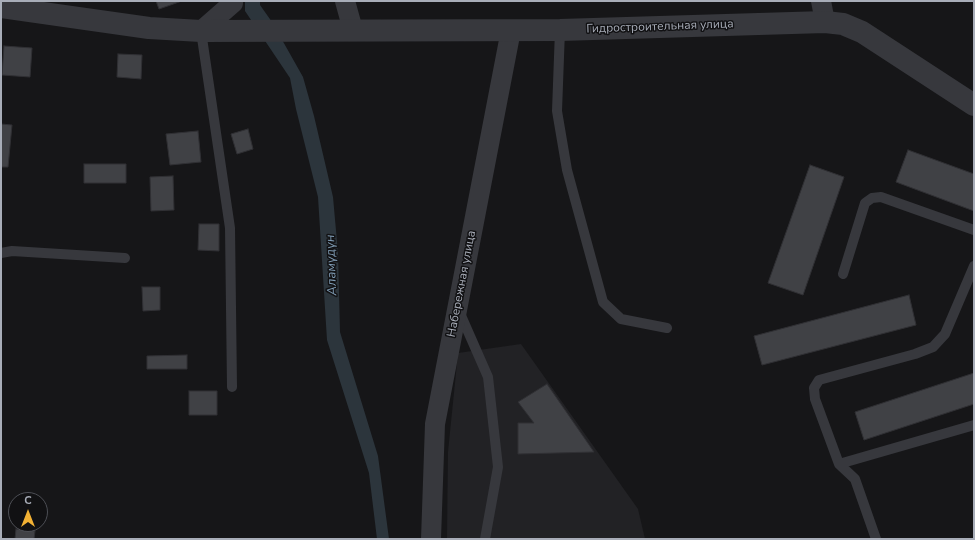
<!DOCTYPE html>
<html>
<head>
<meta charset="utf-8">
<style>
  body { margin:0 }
  #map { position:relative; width:975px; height:540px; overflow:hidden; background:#161618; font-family:"Nunito Sans",sans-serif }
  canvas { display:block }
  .frame { position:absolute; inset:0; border:2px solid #a8adb8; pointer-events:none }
  .north { position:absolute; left:8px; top:492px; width:40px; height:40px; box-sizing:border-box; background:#111113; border:1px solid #4d4f55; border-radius:50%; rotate:0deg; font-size:11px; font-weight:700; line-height:16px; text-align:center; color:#a8adb8 }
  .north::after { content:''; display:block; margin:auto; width:14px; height:18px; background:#f2b134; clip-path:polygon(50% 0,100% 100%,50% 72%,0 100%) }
</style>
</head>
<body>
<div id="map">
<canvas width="975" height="540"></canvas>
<div class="frame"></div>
<div class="north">С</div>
</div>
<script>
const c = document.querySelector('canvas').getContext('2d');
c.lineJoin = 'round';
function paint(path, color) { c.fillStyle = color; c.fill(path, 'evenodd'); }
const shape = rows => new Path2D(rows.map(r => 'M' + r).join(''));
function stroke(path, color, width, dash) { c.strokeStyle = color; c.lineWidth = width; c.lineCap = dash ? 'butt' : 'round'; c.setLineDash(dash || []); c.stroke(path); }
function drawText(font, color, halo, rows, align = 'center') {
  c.font = font + ' "Nunito Sans",sans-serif'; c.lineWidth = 3; c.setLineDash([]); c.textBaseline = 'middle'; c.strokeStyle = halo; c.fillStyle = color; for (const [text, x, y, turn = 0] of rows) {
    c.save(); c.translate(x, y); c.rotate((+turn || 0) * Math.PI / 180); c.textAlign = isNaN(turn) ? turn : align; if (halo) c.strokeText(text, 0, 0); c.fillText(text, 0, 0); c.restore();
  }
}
paint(shape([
  [521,344,638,509,645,539,447,539,448,452,458,353]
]), '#222225');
paint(shape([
  [245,1,260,1,260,5,272,22,303,77,314,116,333,197,338,253,340,332,378,456,389,539,377,539,369,473,327,340,318,197,296,109,290,78,245,11]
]), '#2c353c');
const building = shape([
  [156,1,182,1,159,9,156,1],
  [4,46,32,48,30,77,2,75,4,46],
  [118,54,142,55,141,79,117,77,118,54],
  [1,124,12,125,8,167,1,167,1,124],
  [248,129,253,149,237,154,231,134,248,129],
  [198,131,201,162,170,165,166,134,198,131],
  [908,150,974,174,974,211,896,182,908,150],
  [84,164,126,164,126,183,84,183,84,164],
  [810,165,844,177,803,295,768,283,810,165],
  [173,176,174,210,151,211,150,177,173,176],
  [199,224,219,224,219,251,198,250,199,224],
  [142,287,160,287,160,310,143,311,142,287],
  [909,295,916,325,762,365,754,336,909,295],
  [187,355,187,369,147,369,147,356,187,355],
  [974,373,974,404,864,440,855,412,974,373],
  [547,384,594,452,518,454,518,423,534,423,518,402,547,384],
  [189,391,217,391,217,415,189,415,189,391],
  [16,529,35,531,34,539,15,539,16,529]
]);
paint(building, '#404145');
stroke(building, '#303034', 1);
stroke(shape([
  [560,30,557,111,567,170,603,302,621,319,667,328],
  [201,31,230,228,232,387],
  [1,253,12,251,125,258],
  [843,274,865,203,872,198,881,197,974,230],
  [459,311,488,377,498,467,485,539],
  [839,464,974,425],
  [876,539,855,479,839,464,815,399,814,388,819,380,915,354,933,347,945,334,974,266]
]), '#37383d', 10);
stroke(shape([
  [345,1,353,30],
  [821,1,825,22],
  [201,31,233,3,233,1],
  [431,539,435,424,511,30]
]), '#37383d', 20);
stroke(shape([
  [1,7,149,28,201,31,560,30,825,22,843,24,862,32,974,105]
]), '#37383d', 22);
drawText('12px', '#a8adb8', '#111113', [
  ["Гидростроительная улица",660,27,-2],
  ["Набережная улица",462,284,-79]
]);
drawText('italic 13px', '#7f9bb3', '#111113', [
  ["Аламүдүн",332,265,-92]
]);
</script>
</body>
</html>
